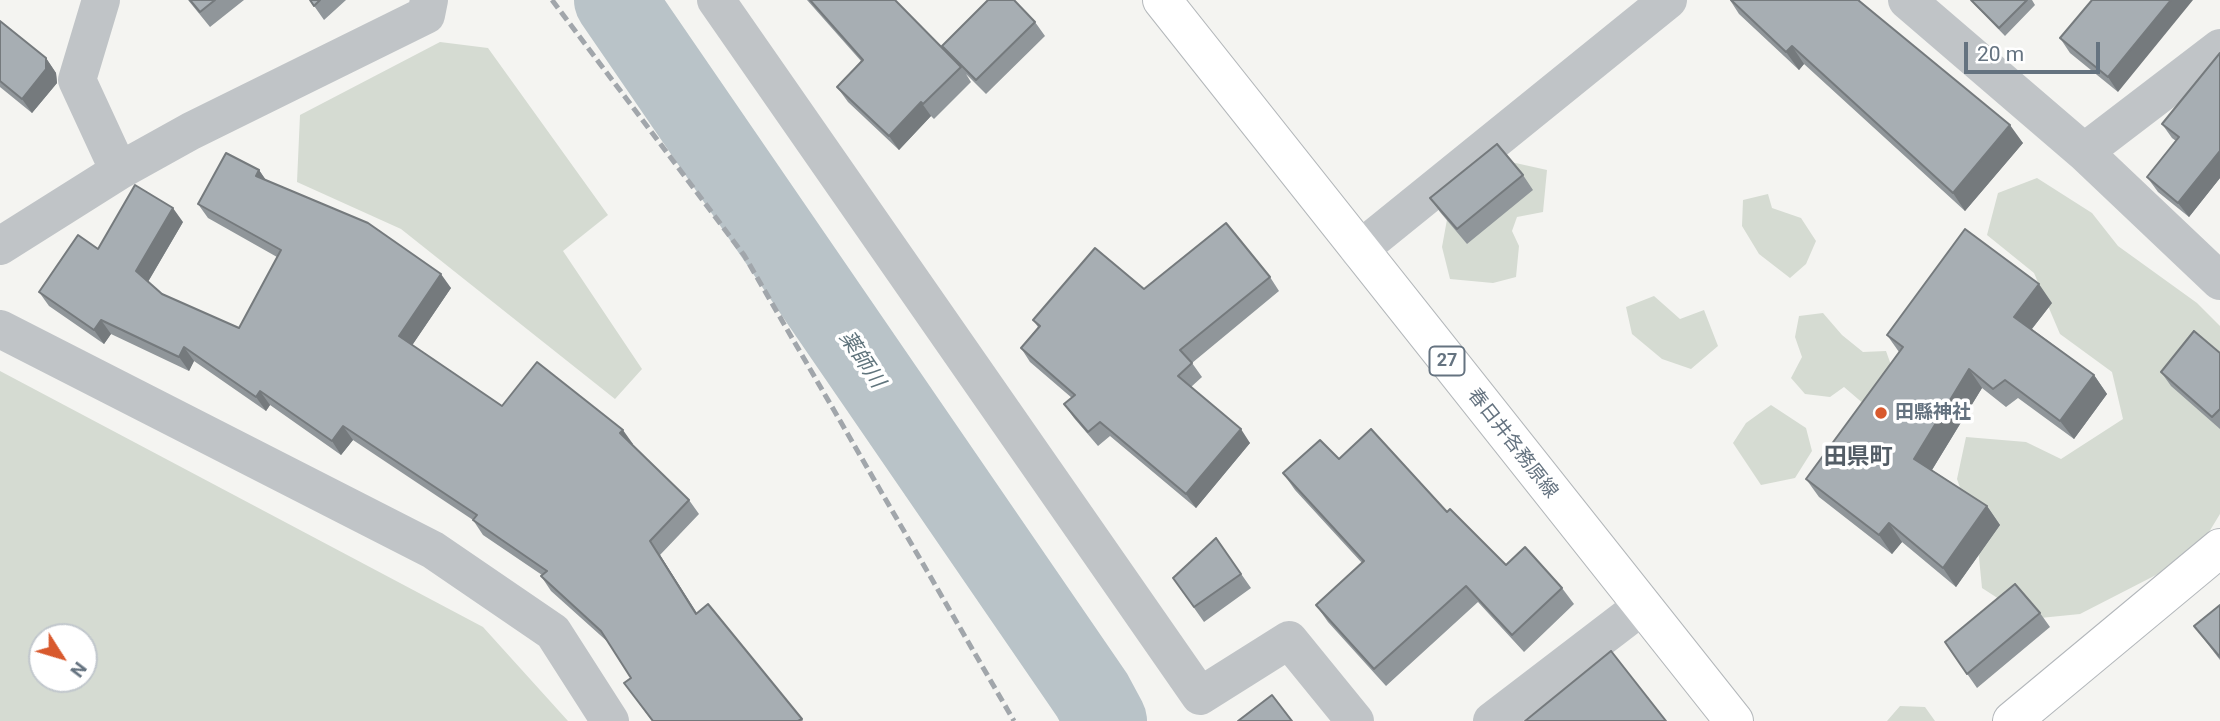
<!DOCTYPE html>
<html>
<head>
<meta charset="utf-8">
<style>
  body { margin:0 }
  #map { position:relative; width:2220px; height:721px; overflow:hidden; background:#f4f4f1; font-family:Roboto,sans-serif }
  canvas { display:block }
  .north { position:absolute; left:28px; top:623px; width:70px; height:70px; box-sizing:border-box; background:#fff; border:2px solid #c1c7cc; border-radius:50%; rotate:127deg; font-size:19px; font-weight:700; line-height:28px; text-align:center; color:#657380 }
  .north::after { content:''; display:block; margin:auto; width:24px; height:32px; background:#d8592d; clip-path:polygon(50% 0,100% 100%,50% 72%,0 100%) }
  .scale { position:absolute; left:1964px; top:42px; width:136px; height:32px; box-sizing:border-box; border:4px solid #657380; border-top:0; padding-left:9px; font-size:21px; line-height:24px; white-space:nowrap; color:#657380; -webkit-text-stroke:5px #fff; paint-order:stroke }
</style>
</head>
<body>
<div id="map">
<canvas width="2220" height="721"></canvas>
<div class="north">N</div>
<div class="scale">20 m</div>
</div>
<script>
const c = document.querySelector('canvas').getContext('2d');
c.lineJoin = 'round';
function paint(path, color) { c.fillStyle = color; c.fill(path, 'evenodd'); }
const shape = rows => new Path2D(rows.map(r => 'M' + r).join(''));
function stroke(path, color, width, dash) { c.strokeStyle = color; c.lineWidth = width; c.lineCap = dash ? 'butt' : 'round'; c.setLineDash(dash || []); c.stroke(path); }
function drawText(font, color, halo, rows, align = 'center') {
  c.font = font + ' Roboto,"Noto Sans JP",sans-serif'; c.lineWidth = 7; c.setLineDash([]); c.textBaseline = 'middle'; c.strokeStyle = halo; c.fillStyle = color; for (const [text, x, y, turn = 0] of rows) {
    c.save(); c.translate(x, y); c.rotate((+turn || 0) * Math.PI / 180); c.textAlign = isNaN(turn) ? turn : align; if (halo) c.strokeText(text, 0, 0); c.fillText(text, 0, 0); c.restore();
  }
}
paint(shape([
  [440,42,488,48,608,215,563,251,642,369,615,399,401,229,297,182,300,115],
  [1511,162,1547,170,1543,212,1517,217,1512,231,1519,246,1516,277,1493,283,1450,279,1442,247,1448,214],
  [2037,178,2092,213,2118,246,2197,303,2220,326,2220,514,2195,555,2080,614,2030,619,1982,588,1977,537,1957,479,1966,437,2026,442,2061,459,2123,419,2112,372,2060,334,2034,273,1987,235,1998,193],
  [1768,194,1772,208,1801,218,1816,241,1806,264,1790,278,1759,254,1742,226,1743,200],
  [1654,296,1680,319,1704,310,1718,346,1691,369,1662,359,1632,334,1626,307],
  [1823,313,1842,335,1863,352,1886,351,1895,376,1865,405,1844,387,1830,397,1805,394,1791,378,1802,357,1795,337,1799,316],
  [0,371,483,627,568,721,0,721],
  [42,637,84,637,84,679,42,679],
  [1771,405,1806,428,1812,451,1795,478,1761,485,1733,443,1746,423],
  [1900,706,1925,707,1935,721,1887,721]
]), '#d5dbd2');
stroke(shape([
  [615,0,1092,695,1106,721]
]), '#b9c3c8', 82);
const secondary = shape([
  [2012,721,2220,548]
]);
const primary = shape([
  [1162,0,1734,721]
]);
stroke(secondary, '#b3b7bb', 40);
stroke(primary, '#b3b7ba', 40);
stroke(shape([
  [101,0,77,80,119,171],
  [716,0,1200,696,1289,640,1355,721],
  [1907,0,2084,152,2220,281],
  [2084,152,2220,48],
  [0,246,119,171,191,131,426,15,429,0],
  [1359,250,1668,0],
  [0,329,433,550,553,632,610,721],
  [1492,721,1641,607]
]), '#c0c4c7', 38);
stroke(secondary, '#fff', 38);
stroke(primary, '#fff', 38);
stroke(shape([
  [552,0,744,255,1014,721]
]), '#a1a6ab', 5, [10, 5]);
paint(shape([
  [188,0,244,0,210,27],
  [310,0,346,0,324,20],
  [807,0,895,0,947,53,942,46,1035,22,1045,36,986,94,966,74,971,82,934,119,931,116,899,150,848,102,837,87,861,61],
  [1730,0,1860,0,1860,1,2023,143,1965,211,1804,64,1799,70,1739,14],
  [1971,0,2032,0,2035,5,2005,36,1975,5],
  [2092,0,2118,92,2070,53,2060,38],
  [0,21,46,58,56,73,57,83,32,113,0,87],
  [2220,53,2220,178,2189,217,2158,192,2147,177,2176,141,2172,138,2162,124],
  [259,170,266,180,451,288,412,345,502,406,633,444,632,445,689,500,699,514,660,555,697,613,708,604,803,721,652,721,624,683,631,678,609,643,551,591,541,576,542,575,483,535,473,520,353,440,341,455,270,405,266,411,194,361,189,371,111,334,104,344,49,306,39,292,98,249,183,222,148,282,162,294,239,328,277,257,208,218,198,204],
  [1523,175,1533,190,1467,244,1440,212,1430,198],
  [1270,277,1279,291,1192,363,1202,377,1191,387,1250,443,1196,508,1110,436,1098,446,1074,418,1064,404,1072,398,1030,362,1021,348,1038,327,1033,320,1144,289],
  [2052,303,2032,329,2094,375,2107,394,2074,439,2018,398,2006,407,1982,388,1932,470,1987,506,2000,525,1956,587,1902,542,1892,554,1819,497,1806,479,1899,352,1887,335],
  [2220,353,2220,429,2171,386,2161,372],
  [1339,459,1447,512,1506,565,1562,588,1574,604,1524,652,1478,602,1386,686,1328,622,1316,605,1362,563,1295,490,1283,473],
  [1216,538,1251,588,1204,622,1173,578],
  [2220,605,2220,660,2194,626],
  [2040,613,2050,627,1977,688,1945,642]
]), '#90969a');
paint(shape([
  [2171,0,2193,0,2118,92,2108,77],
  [1792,46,1804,64,1799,70,1786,52],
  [46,58,56,73,57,83,32,113,22,99],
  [921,102,931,116,899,150,889,136],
  [2010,125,2023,143,1965,211,1953,193],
  [2220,151,2220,178,2189,217,2178,203],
  [259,170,269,185,256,176],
  [173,208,183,222,146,285,136,271],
  [441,274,451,288,409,350,399,336],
  [2039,284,2052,303,2027,335,2014,317],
  [101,320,111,334,104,344,94,330],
  [184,347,194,361,189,371,179,357],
  [1969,369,1982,388,1927,478,1914,459],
  [2094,375,2107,394,2074,439,2060,421],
  [260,391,270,405,266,411,256,397],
  [343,426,353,440,341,455,332,441],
  [1241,429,1250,443,1196,508,1186,494],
  [623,430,633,444,629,448,620,433],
  [1987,506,2000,525,1956,587,1943,568],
  [1889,523,1902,542,1892,554,1879,535],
  [650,541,660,555,706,628,696,614]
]), '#757a7d');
const building = shape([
  [190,0,215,0,200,12,190,0],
  [310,0,320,0,314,6,310,0],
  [810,0,895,0,961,67,923,104,921,102,889,136,837,87,863,60,810,0],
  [988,0,1014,0,1035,22,976,80,942,46,988,0],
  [1731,0,1858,0,2010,125,1953,193,1792,46,1786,52,1731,0],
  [1971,0,2027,0,1999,28,1971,0],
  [2092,0,2171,0,2108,77,2060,38,2092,0],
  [0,21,46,58,46,69,22,99,0,81,0,21],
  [2220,53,2220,151,2178,203,2147,177,2179,137,2162,124,2220,53],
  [1497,144,1523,175,1457,229,1430,198,1497,144],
  [226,153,259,170,256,176,368,223,441,274,399,336,502,406,537,362,623,430,620,433,689,500,650,541,696,614,708,604,802,719,798,721,653,721,624,683,631,678,601,631,541,576,547,571,473,520,477,515,343,426,332,441,260,391,256,397,184,347,179,357,101,320,94,330,39,292,78,235,98,249,135,185,173,208,136,271,162,294,239,328,281,250,198,204,226,153],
  [1226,223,1270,277,1180,350,1192,363,1178,376,1241,429,1186,494,1100,422,1088,432,1064,404,1075,395,1021,348,1040,326,1033,320,1095,248,1144,289,1226,223],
  [1965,229,2039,284,2014,317,2094,375,2060,421,2005,380,1993,389,1969,369,1914,459,1987,506,1943,568,1889,523,1879,535,1806,479,1903,347,1887,335,1965,229],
  [2194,331,2220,353,2220,409,2212,417,2161,372,2194,331],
  [1371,429,1447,512,1450,509,1506,565,1525,547,1562,588,1512,635,1466,586,1374,669,1316,605,1364,561,1283,473,1320,440,1339,459,1371,429],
  [1216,538,1241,574,1194,607,1173,578,1216,538],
  [2015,584,2040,613,1967,674,1945,642,2015,584],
  [2220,605,2220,657,2194,626,2220,605],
  [1611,651,1666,721,1525,721,1611,651],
  [1272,695,1292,721,1238,721,1272,695]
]);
paint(building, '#a7aeb3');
stroke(building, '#757a7d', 2);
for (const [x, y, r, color] of [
  [1881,413,7,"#d8592d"]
]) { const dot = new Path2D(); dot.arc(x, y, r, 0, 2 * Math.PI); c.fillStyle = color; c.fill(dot); stroke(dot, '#fff', 2.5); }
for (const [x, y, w] of [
  [1447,361,35]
]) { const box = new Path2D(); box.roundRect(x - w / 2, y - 14.5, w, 29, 5); c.fillStyle = '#fff'; c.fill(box); stroke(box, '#657380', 2); }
drawText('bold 18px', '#657380', null, [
  ["27",1447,361]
]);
drawText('bold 19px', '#657380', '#fff', [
  ["田縣神社",1895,413]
], 'left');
drawText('19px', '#657380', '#fff', [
  ["春日井各務原線",1512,444,52]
]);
drawText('italic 21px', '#61757d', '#fff', [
  ["薬師川",861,360,56]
]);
drawText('bold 23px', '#535d66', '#fff', [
  ["田県町",1858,458]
]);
</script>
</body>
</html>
